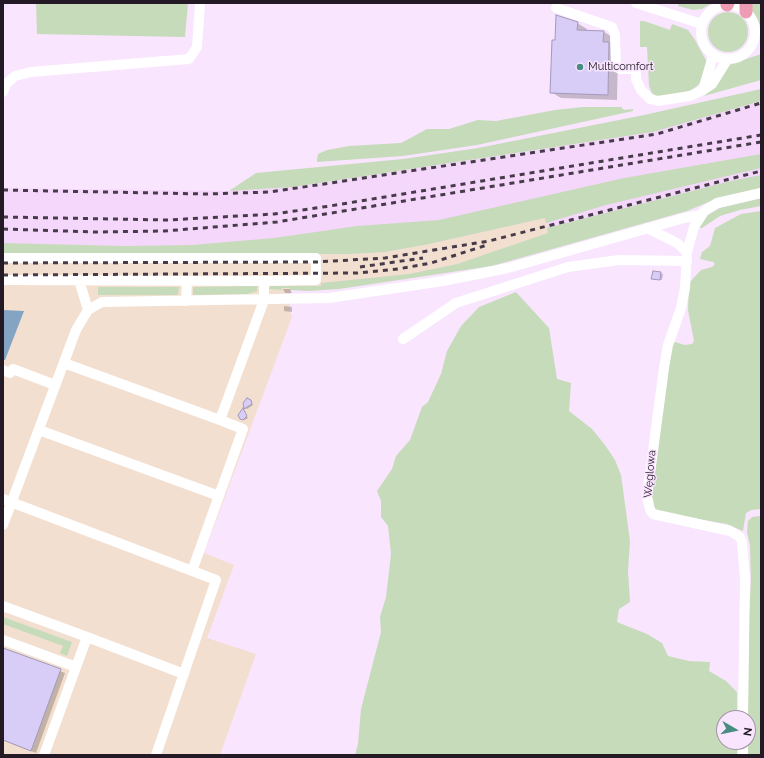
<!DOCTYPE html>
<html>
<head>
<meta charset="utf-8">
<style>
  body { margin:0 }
  #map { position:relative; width:764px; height:758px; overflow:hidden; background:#f9e5fe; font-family:Raleway,sans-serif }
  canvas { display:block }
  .frame { position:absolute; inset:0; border:4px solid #231a25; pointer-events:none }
  .north { position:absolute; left:716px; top:710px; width:40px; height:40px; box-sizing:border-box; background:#f9e5fe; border:1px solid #a394a7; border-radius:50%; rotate:99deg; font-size:11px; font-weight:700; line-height:16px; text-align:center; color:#231a25 }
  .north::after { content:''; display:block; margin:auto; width:14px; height:18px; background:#488d82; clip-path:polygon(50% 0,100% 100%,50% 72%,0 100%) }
</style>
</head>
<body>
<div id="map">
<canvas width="764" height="758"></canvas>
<div class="frame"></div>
<div class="north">N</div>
</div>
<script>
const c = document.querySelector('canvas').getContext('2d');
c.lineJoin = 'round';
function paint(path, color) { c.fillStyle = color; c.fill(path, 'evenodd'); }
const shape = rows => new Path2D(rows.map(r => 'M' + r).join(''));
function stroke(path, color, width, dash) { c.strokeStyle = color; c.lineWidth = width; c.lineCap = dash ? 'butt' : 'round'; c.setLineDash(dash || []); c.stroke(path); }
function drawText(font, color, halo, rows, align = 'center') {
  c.font = font + ' Raleway,sans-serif'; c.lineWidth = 3; c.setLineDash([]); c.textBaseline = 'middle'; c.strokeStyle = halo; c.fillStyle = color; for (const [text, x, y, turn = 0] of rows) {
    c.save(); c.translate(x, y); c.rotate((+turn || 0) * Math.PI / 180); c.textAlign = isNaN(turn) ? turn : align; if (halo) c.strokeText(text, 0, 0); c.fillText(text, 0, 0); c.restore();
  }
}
paint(shape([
  [761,101,761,180,395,279,321,283,3,277,3,188,229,191,293,187,653,132]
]), '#f6d7fc');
paint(shape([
  [545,218,549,233,457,264,409,274,321,283,321,286,290,286,290,311,292,317,204,553,234,565,207,638,256,654,220,755,3,755,3,255,348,254,385,252,428,244]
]), '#f3dfd0');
paint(shape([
  [36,3,188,3,185,37,37,34],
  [679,3,712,3,702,9,693,10,678,6],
  [750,3,761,3,761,27,752,11],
  '708 32a20 20 0 1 1 40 0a20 20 0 1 1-40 0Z',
  [640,21,644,21,670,30,672,24,688,30,695,40,707,62,702,81,697,86,690,91,675,95,656,96,652,93,649,86,647,47,640,47],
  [761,54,761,80,704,96,713,88,728,65],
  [761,89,761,101,653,132,293,187,229,191,256,173,403,159,478,148,644,115],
  [583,107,621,107,624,110,633,109,633,111,477,145,403,156,317,162,317,159,318,154,327,150,349,146,401,143,427,129,449,129,478,120,496,121,555,110],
  [761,154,761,168,606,205,546,223,545,218,429,244,385,252,348,254,3,255,3,243,123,246,192,245,274,238,357,226,439,220,624,178],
  [761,175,761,188,711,201,687,211,492,266,339,289,309,291,290,290,290,288,282,288,282,290,269,289,270,286,321,286,321,283,409,274,457,264,548,233,547,228,731,181],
  [761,198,761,206,740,210,720,216,702,228,699,228,708,215,720,208],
  [761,211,761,509,751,510,746,513,743,531,727,524,662,513,656,510,652,504,651,497,672,344,675,342,685,345,692,344,694,341,688,310,689,283,701,270,712,267,715,264,713,262,700,259,702,252,710,246,715,228,741,214],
  [257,286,257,291,248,294,193,295,193,287],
  [98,287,179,287,178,295,98,295],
  [516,292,549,328,557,379,571,383,569,411,592,429,605,445,615,460,621,475,630,541,628,571,630,602,619,609,617,622,647,634,662,643,668,656,689,661,710,662,709,671,726,681,737,692,737,718,724,718,724,742,737,742,737,755,355,755,358,744,361,709,381,632,380,617,386,597,391,554,388,526,381,517,381,501,377,491,392,469,396,456,410,440,422,407,428,402,441,374,447,351,461,326,479,307],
  [761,516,761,755,746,755,748,742,748,633,751,580,750,545,747,532,748,521,752,517],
  [3,617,72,642,67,656,60,653,63,646,3,624]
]), '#c6dbba');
paint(shape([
  [3,310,24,311,5,360,3,360]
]), '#83a4c2');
paint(shape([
  [577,23,587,29,587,32,604,32,614,38,618,49,617,100,561,98,551,92,555,41],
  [660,273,663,274,662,280,653,278],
  [283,289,290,289,292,293,285,293],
  [284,306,292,307,292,312,284,311],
  [249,399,253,405,247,409,245,408,244,401],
  [243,409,248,418,245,420,241,419],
  [3,649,65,673,36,753,3,740]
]), '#0003');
const building = shape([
  [556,15,578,22,577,30,604,31,603,42,609,42,608,95,550,93,552,40,555,40,556,15],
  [653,271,661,272,660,280,651,279,653,271],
  [247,398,251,400,252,404,244,409,243,403,247,398],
  [243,408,247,416,243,420,240,419,238,415,243,408],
  [3,648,61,669,31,751,3,740,3,648]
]);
paint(building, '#d8cdf6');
stroke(building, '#a299ba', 1);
stroke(shape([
  [636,3,702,24],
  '701 32a27 27 0 1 1 54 0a27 27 0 1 1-54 0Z',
  [556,8,612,27,615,35,616,67,621,69,636,69,636,79,641,90,650,99,658,101,690,96,703,90,712,84,727,60],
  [703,90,713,56],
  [3,92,6,84,15,76,31,72,189,59,197,47,200,3],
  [647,228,677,243,687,252],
  [3,258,316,258,316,280,264,281,264,300,220,420,243,429,192,571],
  [3,280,264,281],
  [79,280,88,310],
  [186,301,187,281],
  [403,339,456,303,568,267,619,260,687,261],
  [64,363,220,420],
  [3,370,10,373,13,369,55,385],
  [39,430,219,496],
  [3,499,216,580,156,755],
  [3,525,76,330,88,310,102,302,329,298,443,281,508,268,684,218,701,215],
  [3,606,87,637,44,755],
  [87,637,184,674],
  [3,640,76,667],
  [743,718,745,579,742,542,740,537,730,531,653,514,650,510,647,496,664,368,668,345,681,308,685,288,687,252,694,227,704,211,717,203,761,193],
  [743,755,743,742]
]), '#fff', 10);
stroke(shape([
  [727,5,728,3],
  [746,12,746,3]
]), '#ee9cb3', 13);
stroke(shape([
  [3,190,206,194,270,192,657,134,761,103],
  [3,217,168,220,274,214,330,206,761,135],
  [3,229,95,232,164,231,277,222,761,142],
  [3,263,316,262,385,258,489,241,761,171],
  [360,267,423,258],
  [3,275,357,273,398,269,431,263,487,245]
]), '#463b48', 3, [5, 5]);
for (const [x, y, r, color] of [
  [580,67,4,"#488d82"]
]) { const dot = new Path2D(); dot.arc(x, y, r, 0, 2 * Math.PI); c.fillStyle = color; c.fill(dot); stroke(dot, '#f9e5fe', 1.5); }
drawText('11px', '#231a25', '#f9e5fe', [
  ["Multicomfort",588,67]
], 'left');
drawText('11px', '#231a25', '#f9e5fe', [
  ["Węglowa",650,474,-85]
]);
</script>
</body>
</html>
